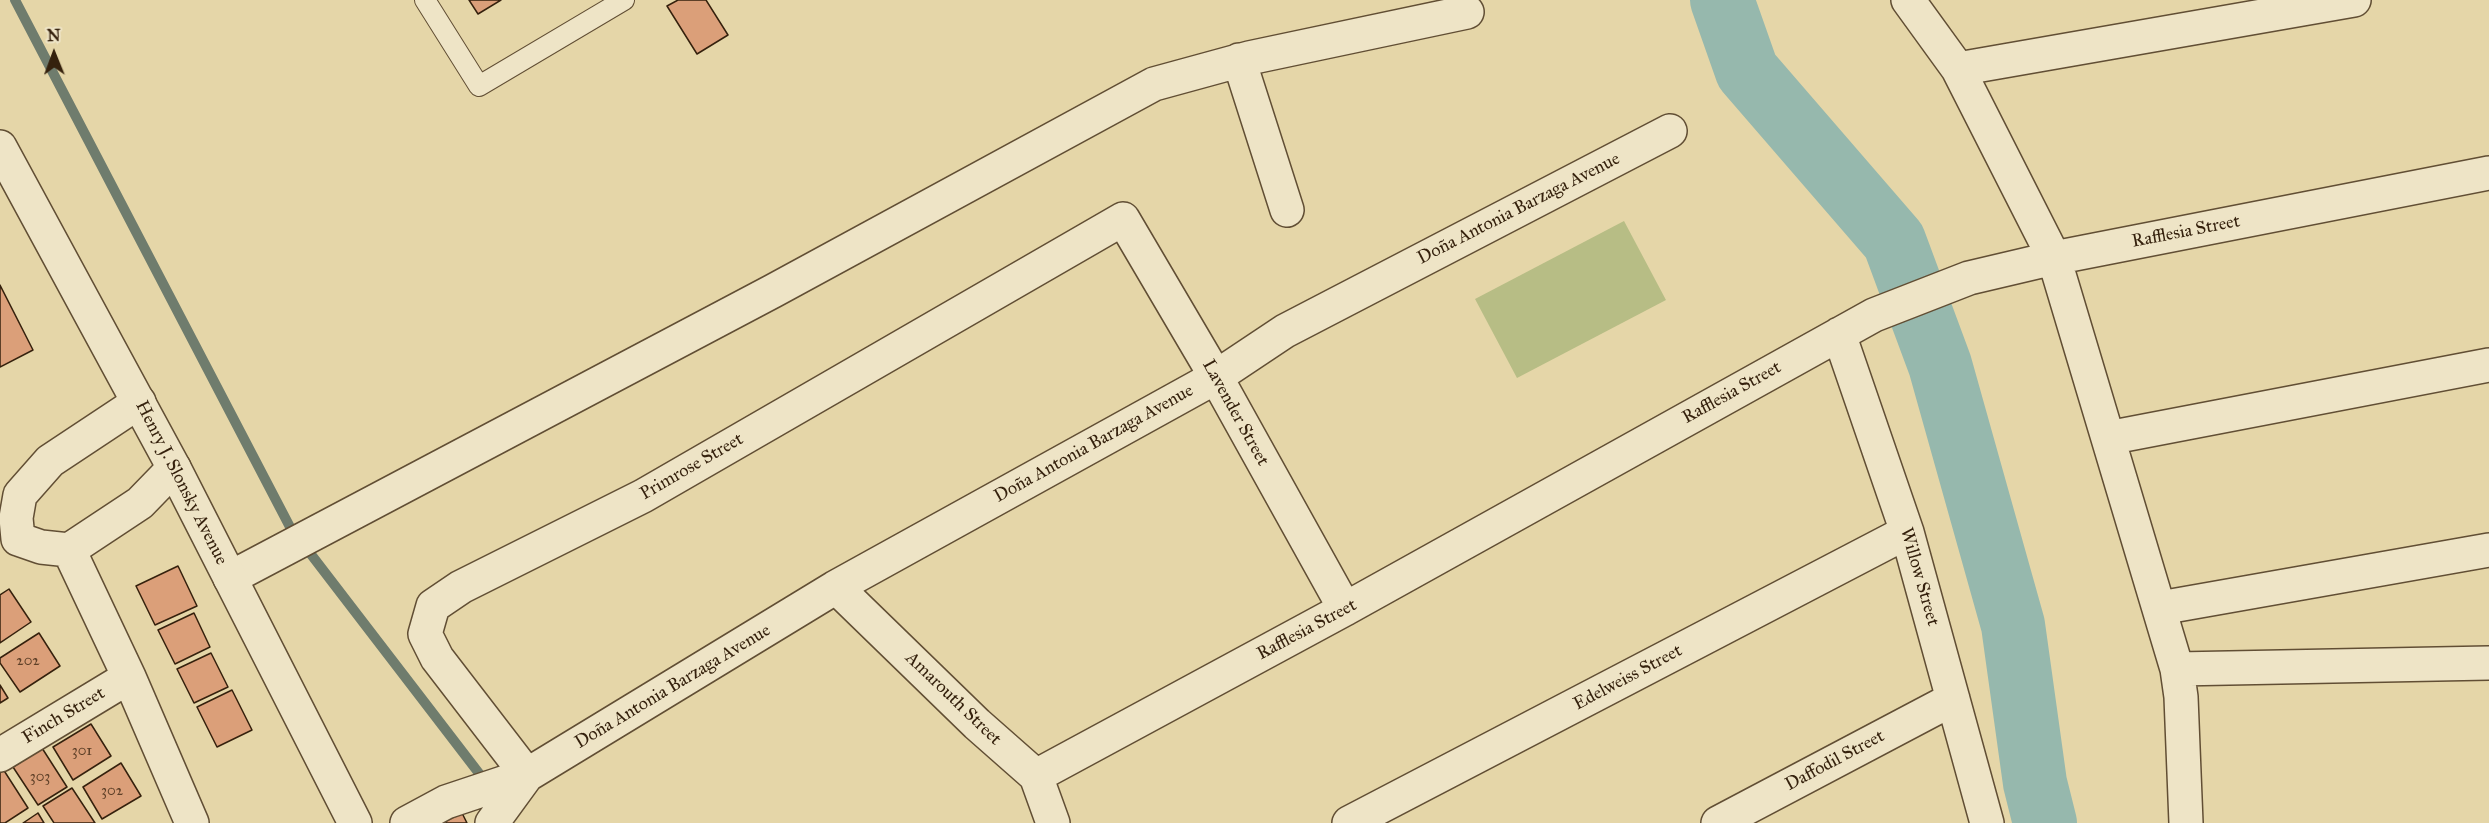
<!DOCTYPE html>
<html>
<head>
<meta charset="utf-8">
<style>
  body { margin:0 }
  #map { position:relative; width:2489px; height:823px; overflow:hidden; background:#e5d6a8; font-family:"IM FELL Great Primer",serif }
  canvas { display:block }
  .north { position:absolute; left:24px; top:24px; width:60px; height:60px; -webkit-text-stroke:4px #eee4c6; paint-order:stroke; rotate:359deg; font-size:16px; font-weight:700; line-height:24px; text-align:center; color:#35210d }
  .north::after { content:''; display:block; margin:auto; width:21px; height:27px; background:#35210d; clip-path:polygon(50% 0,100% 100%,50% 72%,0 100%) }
</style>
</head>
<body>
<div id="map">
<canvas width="2489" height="823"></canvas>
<div class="north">N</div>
</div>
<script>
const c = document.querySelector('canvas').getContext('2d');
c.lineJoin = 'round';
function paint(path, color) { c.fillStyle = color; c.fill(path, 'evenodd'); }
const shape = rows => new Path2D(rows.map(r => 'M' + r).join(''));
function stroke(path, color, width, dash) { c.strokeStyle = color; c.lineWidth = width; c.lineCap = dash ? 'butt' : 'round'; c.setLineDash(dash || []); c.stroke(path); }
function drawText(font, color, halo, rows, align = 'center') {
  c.font = font + ' "IM FELL Great Primer",serif'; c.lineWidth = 6; c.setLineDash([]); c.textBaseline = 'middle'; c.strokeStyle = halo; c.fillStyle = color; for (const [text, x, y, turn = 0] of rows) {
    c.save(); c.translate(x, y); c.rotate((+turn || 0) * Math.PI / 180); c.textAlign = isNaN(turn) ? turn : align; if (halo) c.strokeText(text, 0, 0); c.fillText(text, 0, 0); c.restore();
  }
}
paint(shape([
  [1624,221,1666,300,1517,378,1475,299]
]), '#b7bd85');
stroke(shape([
  [15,0,290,527,488,785]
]), '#6f7c6d', 10);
stroke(shape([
  [1722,0,1747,71,1894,241,1940,365,2013,625,2035,783,2045,823]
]), '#96b8ad', 64);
const building = shape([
  [469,0,501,0,478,14,469,0],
  [678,0,706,0,728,35,697,54,667,6,678,0],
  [0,285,33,350,0,367,0,285],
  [178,566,197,606,155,625,136,586,178,566],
  [9,589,31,622,0,643,0,595,9,589],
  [194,613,210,647,175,664,158,630,194,613],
  [39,633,60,666,20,692,0,663,0,658,39,633],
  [211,653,228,687,194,703,177,669,211,653],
  [0,685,8,698,0,703,0,685],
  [232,690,252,730,217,747,197,707,232,690],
  [91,724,111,756,73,780,53,747,91,724],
  [42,748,67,787,38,805,13,767,42,748],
  [121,763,141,796,102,819,83,787,121,763],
  [3,769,28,808,5,823,0,823,0,771,3,769],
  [72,788,95,823,54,823,43,806,72,788],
  [38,813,44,823,23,823,38,813],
  [462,813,467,823,446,823,446,821,462,813]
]);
paint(building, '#db9f79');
stroke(building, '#35210d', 1.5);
const service = shape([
  [425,0,479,86,624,0]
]);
const minor = shape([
  [1908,0,1958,69,2054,258,2177,669,2181,697,2186,823],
  [1239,60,1287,210],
  [1958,69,2354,0],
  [1839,334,1907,532,1987,823],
  [2108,438,2489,365],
  [18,539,16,518,20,495,50,461,139,402],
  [18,539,41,547,69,550,140,503,174,468],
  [69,550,129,677,192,823],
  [230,578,773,291,1154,84,1249,58,1467,12],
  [836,587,977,724,1036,776,1053,823],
  [2160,608,2489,550],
  [2177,669,2489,663],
  [0,755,129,677],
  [527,775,437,658,425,634,433,606,461,587,643,496,1123,219,1216,377,1345,609],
  [1036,776,1345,609,1874,315,1969,278,2054,258,2489,173],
  [407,823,446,802,527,775,836,587,1216,377,1285,331,1670,131],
  [492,823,527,775],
  [1349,823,1907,532],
  [1718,823,1953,699]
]);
const tertiary = shape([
  [0,147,174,468,355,823]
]);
stroke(service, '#614e34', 22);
stroke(minor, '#614e34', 36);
stroke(tertiary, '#614e34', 36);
stroke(service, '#eee4c6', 20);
stroke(minor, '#eee4c6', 33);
stroke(tertiary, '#eee4c6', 33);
drawText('15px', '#5e4028', null, [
  ["202",28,661],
  ["301",82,751],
  ["303",40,777],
  ["302",112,791]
]);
drawText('18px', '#35210d', '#eee4c6', [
  ["Doña Antonia Barzaga Avenue",1519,209,-27],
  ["Rafflesia Street",2186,232,-11],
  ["Rafflesia Street",1732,393,-29],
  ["Lavender Street",1235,413,61],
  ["Doña Antonia Barzaga Avenue",1094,444,-29],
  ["Primrose Street",692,467,-30],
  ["Henry J. Slonsky Avenue",181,483,63],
  ["Willow Street",1919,577,74],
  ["Rafflesia Street",1307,630,-28],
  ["Edelweiss Street",1628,678,-28],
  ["Doña Antonia Barzaga Avenue",673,687,-31],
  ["Amarouth Street",953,699,44],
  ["Finch Street",64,716,-31],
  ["Daffodil Street",1835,761,-28]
]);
</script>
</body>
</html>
